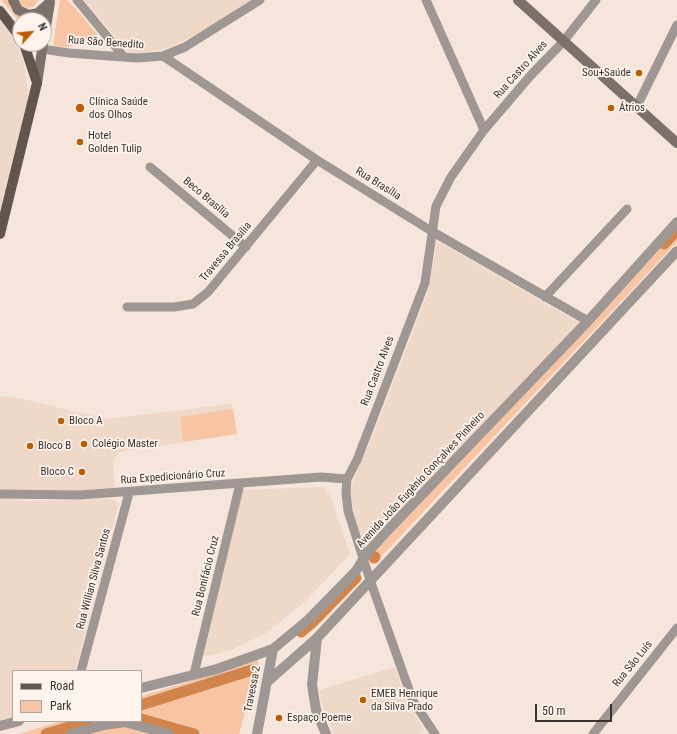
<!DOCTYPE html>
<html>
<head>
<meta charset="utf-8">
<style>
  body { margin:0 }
  #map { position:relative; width:677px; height:734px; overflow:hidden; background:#f6e5da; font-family:"Roboto Condensed",sans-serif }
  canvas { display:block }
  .legend { position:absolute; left:12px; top:670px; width:130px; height:52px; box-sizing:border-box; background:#fef4ed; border:1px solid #afa7a1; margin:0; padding:5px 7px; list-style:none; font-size:12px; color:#39332f }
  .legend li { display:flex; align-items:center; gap:8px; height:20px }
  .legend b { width:20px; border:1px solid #afa7a1 }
  .north { position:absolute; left:12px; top:12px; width:40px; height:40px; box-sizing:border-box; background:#fef4ed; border:1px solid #afa7a1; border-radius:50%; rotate:63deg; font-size:11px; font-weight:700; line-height:16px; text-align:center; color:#39332f }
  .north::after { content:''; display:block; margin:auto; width:14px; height:18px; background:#ba5e04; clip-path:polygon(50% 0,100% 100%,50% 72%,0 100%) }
  .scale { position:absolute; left:535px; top:704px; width:77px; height:18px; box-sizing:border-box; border:2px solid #39332f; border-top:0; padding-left:5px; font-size:12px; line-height:14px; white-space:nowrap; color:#39332f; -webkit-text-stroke:3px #fef4ed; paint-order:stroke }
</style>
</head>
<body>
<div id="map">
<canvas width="677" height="734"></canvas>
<ul class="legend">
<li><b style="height:5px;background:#61554e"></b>Road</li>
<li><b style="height:11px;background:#f7c5a4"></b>Park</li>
</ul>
<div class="north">N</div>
<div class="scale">50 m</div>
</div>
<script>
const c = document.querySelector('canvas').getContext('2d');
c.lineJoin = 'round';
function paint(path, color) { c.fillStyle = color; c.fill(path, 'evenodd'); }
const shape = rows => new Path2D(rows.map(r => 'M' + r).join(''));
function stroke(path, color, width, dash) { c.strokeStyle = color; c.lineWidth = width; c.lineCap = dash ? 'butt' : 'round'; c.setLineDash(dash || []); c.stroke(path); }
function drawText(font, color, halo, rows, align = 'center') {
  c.font = font + ' "Roboto Condensed",sans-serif'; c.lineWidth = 3.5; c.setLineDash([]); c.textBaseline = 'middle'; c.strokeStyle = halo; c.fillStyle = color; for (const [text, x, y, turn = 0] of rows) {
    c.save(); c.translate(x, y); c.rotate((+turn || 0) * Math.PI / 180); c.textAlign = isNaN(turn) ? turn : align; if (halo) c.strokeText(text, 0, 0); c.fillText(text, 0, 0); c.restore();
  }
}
paint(shape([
  [84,0,252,0,205,30,168,48,137,54,128,52],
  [0,20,12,34,24,61,29,100,0,215],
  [437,241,580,323,365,550,349,497,354,479,377,425,429,289],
  [0,396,23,399,107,419,232,404,237,434,123,451,119,453,113,461,115,490,81,492,0,491],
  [322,487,330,495,350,554,305,602,266,633,231,650,207,656,202,654,241,490],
  [0,498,28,501,110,499,117,501,118,507,75,671,13,671,13,721,0,726],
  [395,667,405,697,425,731,419,734,334,734,321,702,319,690]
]), '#f0d8c9');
paint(shape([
  [1,0,9,0,10,8,18,16,42,14,41,20,20,20,20,22],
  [19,0,39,0,33,7,28,8,21,5],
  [60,0,67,0,76,9,97,34,99,38,96,43,63,47,53,45],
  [677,223,677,242,378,560,371,553],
  [233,409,237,434,183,442,180,417],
  [256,659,259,662,239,734,203,734,141,717,141,708,252,673,251,669,239,674,141,703,141,696,227,670],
  [61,721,82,721,39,734,19,734],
  [94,721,100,721,57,734,50,734],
  [115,723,164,734,74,734]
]), '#f7c5a4');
stroke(shape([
  [664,244,677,230],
  [374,558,375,557],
  [301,632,313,622,356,578],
  [141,705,252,670],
  [141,719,194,734],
  [46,734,89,721]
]), '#d2844d', 11);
stroke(shape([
  [77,0,124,57],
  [426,0,484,130],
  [33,44,42,49,69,53,137,58,163,56,185,47,260,0],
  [163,56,317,160,433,232,588,321],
  [636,108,677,25],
  [150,167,246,247],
  [545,297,627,209],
  [127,307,174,307,193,304,208,292,317,160],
  [0,494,80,495,321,477,347,479],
  [81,671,129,493],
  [194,674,240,484],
  [435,734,413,701,370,580,348,511,346,493,347,479,357,460,425,283,436,206,451,177,484,130,531,75,563,42,596,0],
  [593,734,677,628]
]), '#9e9793', 9);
stroke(shape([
  [317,638,312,685,316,710,326,734],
  [267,682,317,638,677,251],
  [141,688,217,669,273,649,308,620,356,571,367,553,388,530,588,321,677,222],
  [0,726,19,721],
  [71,734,104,725,125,722,169,734],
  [257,734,273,649]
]), '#9e9793', 10);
stroke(shape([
  [13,0,18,10,29,15,38,13,50,2],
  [518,0,677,143],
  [44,38,50,3],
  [37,83,43,44]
]), '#7b706a', 10);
stroke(shape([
  [0,11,20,37],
  [0,234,37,83,24,44]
]), '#61554e', 10);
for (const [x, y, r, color] of [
  [639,73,4,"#ba5e04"],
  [80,108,5,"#ba5e04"],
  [611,108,4,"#ba5e04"],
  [80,142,4,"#ba5e04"],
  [61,421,4,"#ba5e04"],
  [84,444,4,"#ba5e04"],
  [30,446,4,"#ba5e04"],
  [82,472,4,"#ba5e04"],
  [363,700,4,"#ba5e04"],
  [279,718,4,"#ba5e04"]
]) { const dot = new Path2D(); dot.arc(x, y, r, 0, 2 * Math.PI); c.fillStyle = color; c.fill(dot); stroke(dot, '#fef4ed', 1.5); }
drawText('11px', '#39332f', '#fef4ed', [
  ["Rua São Benedito",106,43,4],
  ["Rua Castro Alves",521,70,-48],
  ["Rua Brasília",378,184,32],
  ["Beco Brasília",206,198,40],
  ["Travessa Brasília",226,252,-50],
  ["Rua Castro Alves",378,371,-69],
  ["Rua Expedicionário Cruz",173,477,-4],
  ["Avenida João Eugênio Gonçalves Pinheiro",421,480,-47],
  ["Rua Bonifácio Cruz",206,576,-76],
  ["Rua Willian Silva Santos",94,579,-75],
  ["Rua São Luís",633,664,-51],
  ["Travessa 2",253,689,-79]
]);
drawText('11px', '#39332f', '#fef4ed', [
  ["Sou+Saúde",631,73,"right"],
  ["Clínica Saúde",89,102],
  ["dos Olhos",89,115],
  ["Átrios",619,108],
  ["Hotel",88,136],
  ["Golden Tulip",88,149],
  ["Bloco A",69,421],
  ["Colégio Master",92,444],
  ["Bloco B",38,446],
  ["Bloco C",74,472,"right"],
  ["EMEB Henrique",371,694],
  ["da Silva Prado",371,707],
  ["Espaço Poeme",287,718]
], 'left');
</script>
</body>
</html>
